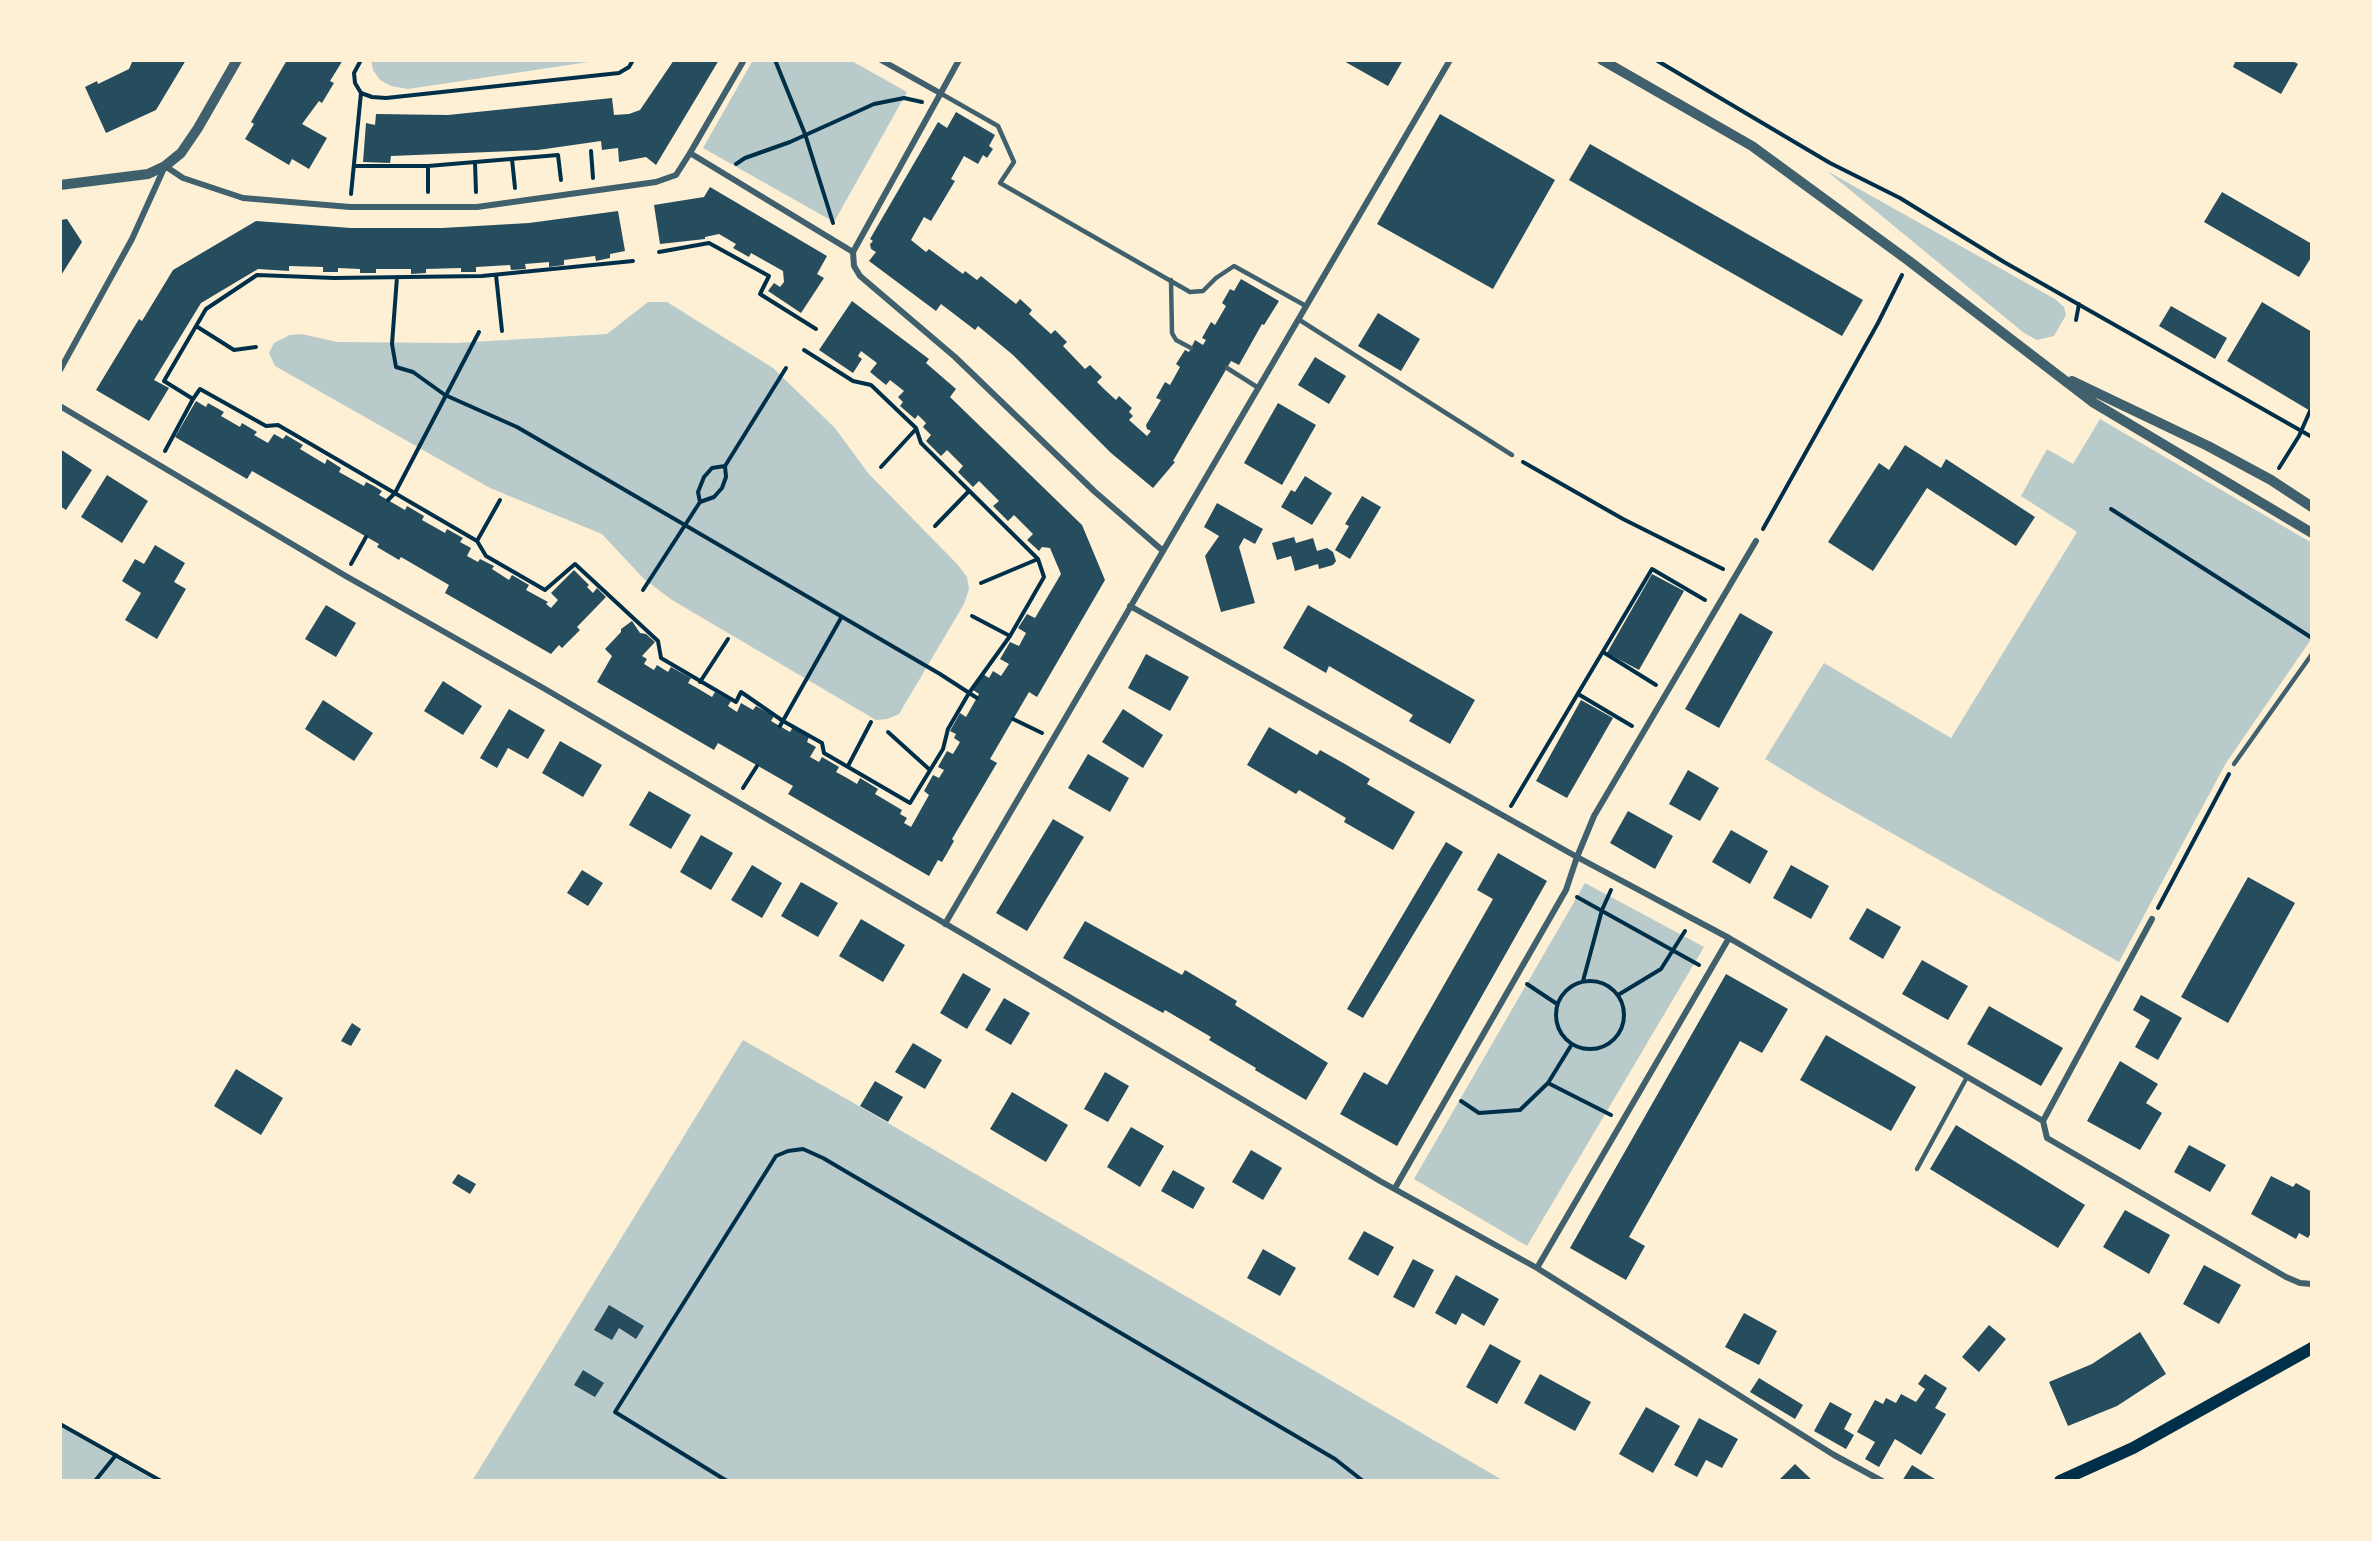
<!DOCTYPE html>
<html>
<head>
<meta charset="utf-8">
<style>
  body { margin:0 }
  #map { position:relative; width:2372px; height:1541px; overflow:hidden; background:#fdf0d5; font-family:Mulish,sans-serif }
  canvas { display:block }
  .frame { position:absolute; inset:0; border:62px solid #fdf0d5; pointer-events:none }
</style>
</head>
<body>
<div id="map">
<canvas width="2372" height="1541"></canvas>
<div class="frame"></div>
</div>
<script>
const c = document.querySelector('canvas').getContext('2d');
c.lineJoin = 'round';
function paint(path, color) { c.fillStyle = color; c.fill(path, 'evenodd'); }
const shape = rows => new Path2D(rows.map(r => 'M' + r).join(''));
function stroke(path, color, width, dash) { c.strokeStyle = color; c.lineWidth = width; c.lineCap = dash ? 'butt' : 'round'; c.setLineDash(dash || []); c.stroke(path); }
paint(shape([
  [371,60,602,60,408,89,391,86,380,80,373,70],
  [753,60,850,60,907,92,834,222,703,148],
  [1827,171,2055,299,2064,307,2066,315,2054,336,2037,340,2024,333],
  [648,302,667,302,773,368,835,428,868,473,958,565,967,577,969,589,964,604,899,714,887,719,876,720,672,600,644,579,602,534,490,488,275,366,269,353,274,343,290,335,302,334,337,342,456,343,607,334],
  [2100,419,2312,543,2312,638,2226,763,2119,962,1821,793,1765,759,1824,663,1951,738,2077,532,2021,496,2047,449,2073,464],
  [1585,883,1704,947,1527,1246,1414,1179],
  [743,1040,850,1101,1504,1481,472,1481],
  [60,1426,115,1458,156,1481,60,1481]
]), '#b9caca');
paint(shape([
  [133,60,186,60,156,110,106,133,85,87,97,81,98,84,129,69],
  [287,60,343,60,330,81,334,83,322,103,319,101,302,124,327,138,309,169,292,159,289,165,245,139,254,124,251,122],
  [674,60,719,60,656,165,646,157,619,162,618,148,602,150,601,141,538,150,391,156,390,163,363,162,366,123,375,125,376,114,448,115,612,98,614,115,629,114,640,110],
  [1342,60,1403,60,1388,86],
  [2236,60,2291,60,2298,64,2281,94,2233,67],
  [956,112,995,135,989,146,993,149,987,158,983,155,978,164,964,156,951,179,955,181,931,221,924,217,911,240,926,252,929,249,963,274,965,271,977,280,981,276,1016,304,1020,299,1032,310,1029,314,1051,334,1055,330,1067,342,1063,346,1085,369,1090,365,1102,377,1097,382,1105,390,1116,400,1119,396,1132,408,1129,412,1133,416,1129,420,1147,436,1151,431,1147,429,1146,425,1161,400,1156,398,1165,382,1170,385,1180,367,1176,364,1185,350,1189,352,1195,340,1203,345,1206,340,1202,338,1211,322,1215,325,1226,306,1222,303,1230,289,1234,291,1241,279,1279,301,1264,325,1262,324,1239,365,1231,361,1173,461,1175,462,1153,488,1111,453,1013,355,978,326,975,330,941,304,936,311,869,261,876,252,871,249,870,244,873,241,870,239,938,122,947,128],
  [1440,114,1555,180,1493,289,1377,224],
  [1590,144,1863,300,1842,336,1569,180],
  [710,187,827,256,817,274,824,278,801,313,768,291,774,283,780,287,784,282,783,271,751,253,749,257,733,248,736,244,719,234,705,237,705,239,660,244,654,205,704,197],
  [2222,192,2312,244,2312,256,2299,277,2204,222],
  [618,211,625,251,610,254,610,258,596,261,595,256,564,260,564,265,549,267,549,262,525,264,526,269,511,270,510,265,476,267,476,272,461,272,461,268,426,269,426,273,411,274,411,269,376,269,376,273,360,273,360,269,338,268,338,272,323,272,323,267,289,266,289,271,258,269,201,303,154,380,169,388,149,421,96,390,139,319,142,321,173,270,256,221,351,228,442,228,529,223],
  [67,219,82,242,60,277,60,220],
  [852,301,929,359,926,363,956,389,950,397,1082,525,1105,580,1037,697,1029,692,990,759,997,763,952,839,954,841,942,862,938,860,929,876,788,794,793,786,718,743,714,750,597,682,612,656,605,649,621,632,621,629,632,621,640,633,646,634,655,642,642,656,647,659,644,664,654,670,657,665,668,672,671,667,691,678,688,683,697,688,712,697,715,692,731,701,728,706,737,712,741,703,753,710,756,706,774,716,771,721,790,732,793,727,809,737,807,742,816,747,810,757,819,762,822,757,839,767,836,772,847,778,857,784,860,778,878,789,875,794,902,810,900,814,907,818,904,823,911,827,929,795,924,791,933,775,939,778,944,770,938,767,943,758,947,751,953,754,960,742,954,738,956,734,950,731,960,713,966,717,979,694,973,690,983,674,989,678,993,671,1001,676,1009,664,1000,659,1010,642,1019,646,1026,633,1018,628,1027,614,1035,618,1061,574,1050,548,1042,547,1039,551,1027,540,1033,534,1014,515,1008,521,993,506,999,501,979,481,973,487,958,472,963,466,947,450,941,456,926,441,931,435,923,427,926,423,918,415,915,419,900,406,903,402,898,397,904,391,890,380,886,385,870,372,877,363,861,351,858,356,862,359,853,373,819,350],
  [2262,302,2312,332,2312,412,2227,361],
  [2171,306,2227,338,2215,359,2159,326],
  [1378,313,1420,339,1401,371,1358,346],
  [1315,357,1346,376,1329,404,1298,385],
  [196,401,206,407,208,403,224,412,221,416,240,427,242,423,257,432,254,435,268,443,274,434,283,439,286,435,303,445,300,449,325,464,327,459,341,468,339,472,364,486,366,482,374,486,382,491,379,495,405,510,407,506,424,516,422,520,445,533,447,529,463,538,460,542,471,548,467,556,478,562,480,559,494,566,492,569,509,580,512,575,529,585,526,590,548,602,546,604,551,608,558,600,551,593,574,570,589,585,587,587,593,593,597,588,606,597,577,627,580,630,562,648,559,645,551,654,445,593,449,585,401,557,399,560,377,547,379,544,252,471,247,479,175,437],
  [1278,403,1316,425,1282,485,1244,463],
  [1905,445,1941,468,1946,459,2035,517,2016,546,1927,488,1873,571,1828,542,1879,463,1889,470],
  [60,449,92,470,66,510,60,506],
  [107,475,148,501,122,543,81,517],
  [1305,476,1332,493,1312,525,1281,507,1291,490,1295,492],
  [1362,496,1381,507,1350,559,1335,550,1349,526,1345,524],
  [1217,503,1263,529,1255,544,1244,538,1239,547,1255,603,1221,612,1205,556,1219,536,1204,527],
  [1294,537,1296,543,1313,538,1317,551,1327,548,1333,552,1336,561,1333,565,1319,569,1318,564,1295,571,1291,556,1277,560,1272,543],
  [155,545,185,563,174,582,186,589,157,639,125,620,141,593,122,581,135,559,144,564],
  [1652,574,1684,591,1639,670,1607,653],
  [326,605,356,623,336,657,305,639],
  [1308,605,1475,700,1450,744,1409,721,1413,715,1329,666,1326,673,1283,648],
  [1740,613,1773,632,1719,728,1685,709],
  [1146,654,1189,677,1170,711,1128,688],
  [443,681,482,706,463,735,424,711],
  [323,700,373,733,354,761,305,729],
  [1581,700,1613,718,1567,798,1536,781],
  [509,709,545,730,528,759,508,748,497,768,480,758],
  [1123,709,1163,735,1143,768,1102,742],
  [1269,727,1317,755,1320,750,1345,764,1370,779,1367,784,1415,812,1393,850,1344,822,1346,818,1299,790,1296,794,1247,765],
  [560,741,602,765,583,797,542,773],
  [1088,754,1129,778,1110,812,1068,788],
  [1688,770,1719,788,1700,821,1669,804],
  [649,791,691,815,671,849,629,825],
  [1628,811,1673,836,1655,869,1610,843],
  [1053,819,1084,837,1027,931,996,913],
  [1731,830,1768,851,1750,884,1712,862],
  [701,835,733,853,711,890,680,872],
  [1446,842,1463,852,1363,1018,1347,1009],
  [1498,853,1547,881,1397,1146,1340,1114,1364,1072,1387,1085,1493,899,1477,890],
  [752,865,782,883,762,918,731,900],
  [1791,865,1829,886,1811,919,1773,898],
  [582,870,603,883,588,906,567,893],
  [2248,877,2295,903,2228,1023,2181,997],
  [801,882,838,903,818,937,781,916],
  [1867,908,1901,927,1883,959,1849,939],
  [861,919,905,945,883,982,839,956],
  [1085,921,1182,975,1185,970,1237,1001,1235,1005,1328,1063,1306,1100,1255,1070,1256,1068,1209,1040,1211,1037,1165,1010,1163,1013,1063,958],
  [1922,960,1968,986,1948,1020,1902,994],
  [963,973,991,989,967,1029,940,1013],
  [1726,974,1788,1009,1762,1053,1740,1041,1629,1237,1645,1246,1626,1280,1570,1248],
  [2141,995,2182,1018,2158,1060,2135,1047,2150,1020,2133,1010],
  [1004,998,1030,1013,1011,1045,985,1030],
  [1989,1006,2063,1048,2041,1086,1967,1044],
  [352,1023,361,1029,351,1046,341,1041],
  [1826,1035,1916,1087,1891,1131,1800,1080],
  [913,1043,942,1060,925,1089,895,1072],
  [2120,1061,2158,1084,2146,1103,2162,1113,2140,1150,2087,1121],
  [236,1069,283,1098,261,1135,214,1106],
  [1105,1072,1129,1086,1108,1122,1084,1109],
  [875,1081,903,1097,888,1122,860,1106],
  [1012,1092,1068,1125,1046,1162,990,1129],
  [1956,1125,2085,1205,2058,1248,1930,1169],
  [1131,1127,1164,1146,1140,1187,1107,1167],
  [2189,1145,2226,1165,2210,1192,2174,1172],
  [1251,1150,1282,1168,1263,1200,1232,1182],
  [1173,1170,1205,1188,1193,1209,1161,1191],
  [458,1174,476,1184,470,1194,452,1183],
  [2271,1176,2293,1187,2296,1183,2312,1192,2312,1231,2308,1238,2299,1233,2296,1239,2251,1214],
  [2125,1210,2170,1235,2149,1274,2103,1247],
  [1364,1231,1394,1247,1378,1276,1348,1259],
  [1263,1249,1296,1268,1280,1296,1247,1278],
  [1413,1259,1434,1270,1414,1308,1393,1297],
  [2204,1265,2241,1285,2219,1324,2183,1304],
  [1456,1275,1499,1299,1484,1326,1462,1313,1456,1325,1435,1313],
  [609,1305,644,1326,636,1339,619,1328,612,1340,594,1330],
  [1744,1313,1777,1331,1759,1365,1725,1347],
  [1989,1325,2006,1339,1979,1372,1962,1357],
  [2140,1332,2166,1374,2117,1406,2068,1426,2049,1382,2092,1364],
  [1490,1344,1521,1361,1497,1404,1466,1387],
  [583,1370,604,1383,595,1397,574,1385],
  [1540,1374,1591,1402,1575,1431,1524,1403],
  [1925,1374,1947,1388,1935,1408,1946,1414,1921,1455,1895,1439,1879,1467,1865,1459,1875,1442,1857,1432,1875,1400,1883,1404,1886,1398,1896,1403,1901,1394,1916,1402,1925,1389,1918,1384],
  [1759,1378,1803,1405,1795,1419,1750,1392],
  [1830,1402,1852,1414,1844,1429,1854,1435,1846,1449,1814,1431],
  [1646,1407,1680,1426,1653,1473,1619,1454],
  [1699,1418,1738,1439,1722,1468,1706,1460,1697,1477,1674,1465],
  [1795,1464,1813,1481,1778,1481],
  [1912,1465,1938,1481,1902,1481]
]), '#264d5e');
stroke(shape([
  [361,60,354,73,355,83,361,93,372,97,386,98,619,73,629,67,633,60],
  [775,60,805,134,833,223],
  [1656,60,1830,163,1900,198,2004,262,2312,437],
  [591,151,593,178],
  [512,159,515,188],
  [475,163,476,192],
  [736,164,745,158,790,142,874,104,904,98,922,102],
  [354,166,428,166,558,155,561,180],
  [428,192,428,166],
  [351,194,361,93],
  [659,252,709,243,769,276,760,294,816,329],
  [633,261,482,276,334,278,257,275,206,309,164,381,193,399,200,389,266,426,278,425,477,541,486,556,545,590,575,564,658,641,661,658,736,702,741,692,783,721,822,743,824,753,910,803,943,749,948,729,969,693,1010,636,1044,577,1038,559,921,443,916,428,871,385,853,381,804,350],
  [496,275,502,331],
  [397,277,392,344,396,367,413,372,445,395,517,427,940,674,977,698],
  [2076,320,2079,304],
  [196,326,234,350,256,347],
  [165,451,193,399],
  [1523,462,1623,519,1723,569],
  [881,467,916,429],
  [2279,468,2299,436,2310,411],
  [388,500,395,493,479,332],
  [700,502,698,492,704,477,712,468,725,466],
  [2111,509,2312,638],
  [935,526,969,491],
  [1763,529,1878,323,1902,275],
  [477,541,500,500],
  [351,564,366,537],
  [981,583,1038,559],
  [643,590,700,502,714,497,722,488,726,477,725,466,786,368],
  [972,616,1010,636],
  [1603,652,1656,685],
  [700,682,728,639],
  [1578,694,1632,726],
  [1013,719,1042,733],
  [780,726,841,618],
  [888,732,930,770],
  [848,766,871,722],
  [743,788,757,766],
  [1511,806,1652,569,1705,600],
  [1577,897,1699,965],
  [2158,908,2229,774],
  '1556 1015a34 34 0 1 1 68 0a34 34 0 1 1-68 0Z',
  [1583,981,1602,910,1611,890],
  [1527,984,1557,1004],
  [1618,995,1661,969,1685,931],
  [1548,1083,1572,1044],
  [1461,1101,1479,1113,1520,1110,1548,1083,1611,1115],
  [60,1424,161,1481],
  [95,1481,116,1455],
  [727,1481,615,1412,776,1156,788,1151,803,1149,823,1158,1335,1459,1363,1481]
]), '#003049', 4);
stroke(shape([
  [940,93,998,126,1014,162,1000,183,1190,292,1203,291,1216,278,1234,266,1306,306],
  [1171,280,1172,333,1176,340,1191,348],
  [1298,319,1512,455],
  [1227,368,1257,387],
  [2234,764,2312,654],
  [1917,1169,1967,1077]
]), '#3f606c', 4.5);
stroke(shape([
  [881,60,940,93],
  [690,153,744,60],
  [853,252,959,60],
  [60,370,132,239,165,166,183,178,243,198,350,207,477,207,656,182,676,175,690,153,853,252,854,266,860,276,955,357,1094,491,1162,550],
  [60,406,344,575,545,689,963,934,1380,1181,1537,1268,1834,1455,1882,1481],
  [1130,606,1577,857,1729,938,2043,1121,2047,1138,2286,1277,2300,1283,2312,1284],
  [945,924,1450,60],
  [2043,1121,2152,919],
  [1395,1188,1566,890,1577,857,1594,816,1756,541],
  [1537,1268,1729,938]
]), '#3f606c', 6);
stroke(shape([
  [1602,60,1752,146,1909,261,2094,403,2312,533],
  [60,185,148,174,165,166,181,153,198,128,237,60],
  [2072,381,2208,446,2271,480,2312,507]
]), '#3f606c', 10);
stroke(shape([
  [2060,1481,2133,1448,2312,1348]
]), '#003049', 12);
</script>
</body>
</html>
